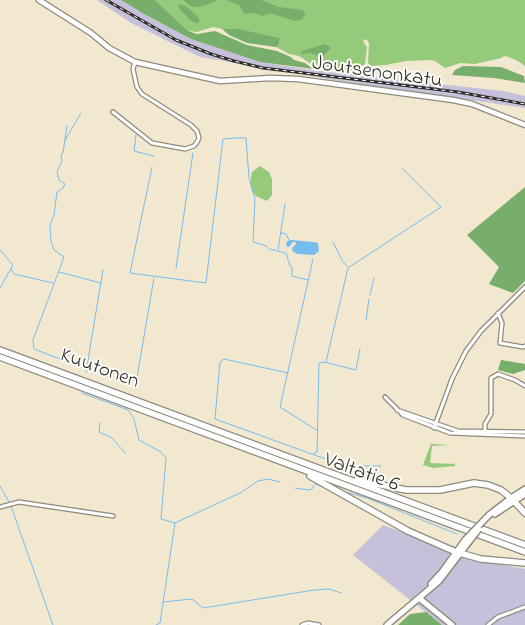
<!DOCTYPE html>
<html>
<head>
<meta charset="utf-8">
<style>
  body { margin:0 }
  canvas { display:block; background:#f1e8cf }
</style>
</head>
<body>
<canvas width="525" height="625"></canvas>
<script>
const c = document.querySelector('canvas').getContext('2d');
c.lineJoin = 'round';
function paint(path, color) { c.fillStyle = color; c.fill(path, 'evenodd'); }
const shape = rows => new Path2D(rows.map(r => 'M' + r).join(''));
function stroke(path, color, width, dash) { c.strokeStyle = color; c.lineWidth = width; c.lineCap = dash ? 'butt' : 'round'; c.setLineDash(dash || []); c.stroke(path); }
function drawText(font, color, halo, rows, align = 'center') {
  c.font = font + ' "Indie Flower",sans-serif'; c.lineWidth = 4; c.setLineDash([]); c.textBaseline = 'middle'; c.strokeStyle = halo; c.fillStyle = color; for (const [text, x, y, turn = 0] of rows) {
    c.save(); c.translate(x, y); c.rotate((+turn || 0) * Math.PI / 180); c.textAlign = isNaN(turn) ? turn : align; if (halo) c.strokeText(text, 0, 0); c.fillText(text, 0, 0); c.restore();
  }
}
paint(shape([
  [97,0,121,0,144,14,191,39,260,62,311,70,503,91,525,96,525,108,341,81,200,57,131,23],
  [383,525,486,562,525,569,525,625,442,625,353,555]
]), '#c6c0da');
paint(shape([
  [155,0,525,0,525,66,518,61,506,56,502,57,502,58,475,64,460,63,445,68,435,61,429,60,406,61,386,65,371,66,368,63,369,44,368,41,365,39,363,41,367,47,365,64,354,71,328,68,326,66,318,64,314,66,299,56,289,54,276,47,279,44,280,38,240,29,222,29,213,27,197,32,188,31],
  [260,166,269,172,272,179,272,195,267,201,256,196,252,191,250,183,252,172],
  [431,444,451,445,432,446,430,463,454,464,455,462,455,466,433,468,423,465]
]), '#95ca7b');
paint(shape([
  [121,0,155,0,188,31,197,34,215,31,247,45,277,51,291,57,294,60,305,63,313,69,260,62,191,39,144,14],
  [183,0,261,0,279,7,302,10,306,14,301,20,295,21,270,13,262,16,255,13,244,14,239,5,226,0,218,0,207,5,196,7,191,6],
  [180,4,187,7,198,17,200,22,196,23,190,20,180,9,178,5],
  [222,29,240,29,280,38,279,44,276,47,247,43,229,35],
  [325,44,330,47,330,49,323,56,315,55,311,53,301,54,302,51],
  [463,66,501,67,524,76,525,83,494,78,452,75,455,70],
  [525,187,525,281,513,293,489,284,499,267,467,235],
  [501,360,525,364,525,370,513,374,498,370],
  [426,612,442,625,398,625,410,614]
]), '#78ae6b');
paint(shape([
  [290,240,314,242,318,243,319,251,314,255,298,254,293,252,292,248,296,244,295,242,293,242,289,247,286,246,287,241]
]), '#77bcee');
stroke(shape([
  [67,126,63,153,61,154,62,161,57,172,59,180,65,184,63,188,57,192,54,215,50,226,51,241,54,250,64,257,33,340,34,349,86,369],
  [136,135,134,151,154,156],
  [64,142,81,113],
  [152,167,130,273,206,283,223,139,236,138,246,138,249,178,255,199,253,242,266,246,269,249,286,253,290,266,292,267,292,276,308,280],
  [281,233,286,234,289,240],
  [333,242,343,262,348,267],
  [0,250,13,265,0,288],
  [278,250,285,204],
  [313,259,280,407,318,431],
  [176,268,193,153],
  [11,269,14,274,53,283],
  [59,272,101,283],
  [370,295,374,278],
  [366,320,369,299],
  [326,362,348,268,441,207,402,168],
  [86,372,103,270],
  [288,373,224,359,220,362,215,419,356,470,358,466,381,466],
  [135,389,154,278],
  [82,393,128,410,134,419,139,440,161,452,166,458,161,519,175,523,240,493,258,481,268,479,280,482],
  [100,423,99,432,112,438,125,453],
  [313,454,317,452,319,363,324,362,356,370,360,349],
  [316,484,333,492],
  [0,486,9,502],
  [295,488,309,490,312,489,317,481],
  [346,492,367,498,457,534],
  [11,506,53,625],
  [163,602,192,599,203,608,314,590,329,589,341,593],
  [156,625,160,623,175,523]
]), '#77bcee', 1);
const minor = shape([
  [113,112,152,143,185,149,194,146,197,142,199,138,197,131,191,125,142,94,137,87,133,69,135,62],
  [498,313,502,323,500,343,523,347,525,346],
  [385,397,403,415,450,433,525,436],
  [397,410,458,431,525,432],
  [434,428,452,379,466,351,481,331,525,287],
  [485,432,485,424,491,414,491,378,498,374,515,380,525,386],
  [0,507,19,502,113,516],
  [302,625,308,623,319,625],
  [488,625,498,617,525,607]
]);
const tertiary = shape([
  [39,0,91,33,109,48,135,62,220,81,270,78,298,79,453,100,472,104,525,125]
]);
const secondary = shape([
  [495,514,525,494],
  [489,515,511,498,525,489],
  [431,584,442,572,465,540],
  [419,598,452,625],
  [387,625,439,581,468,543]
]);
const trunk = shape([
  [0,350,525,545],
  [0,357,525,552],
  [310,476,408,531,456,552,481,559,525,563],
  [357,480,406,490,440,490,474,483,488,485,501,490,511,498,525,513]
]);
stroke(minor, '#8e8a7d', 5.5);
stroke(tertiary, '#8e8a7d', 7);
stroke(secondary, '#8e8a7d', 8);
stroke(trunk, '#8e8a7d', 8);
stroke(minor, '#fff', 3);
stroke(tertiary, '#fff', 4.5);
stroke(secondary, '#fff', 5);
stroke(trunk, '#fff', 5.5);
const rail = shape([
  [106,0,176,40,211,54,234,61,263,68,458,92,525,104]
]);
stroke(rail, '#2b2b2b', 3);
stroke(rail, '#fdfcf7', 1, [4]);
const secondaryBridge = shape([
  [465,540,489,515],
  [468,543,479,529]
]);
stroke(secondaryBridge, '#8e8a7d', 8, []);
stroke(secondaryBridge, '#fff', 5);
drawText('21px', '#2b2b2b', '#fdfcf7', [
  ["Joutsenonkatu",377,74,8],
  ["Kuutonen",99,370,20],
  ["Valtatie 6",361,474,20]
]);
</script>
</body>
</html>
